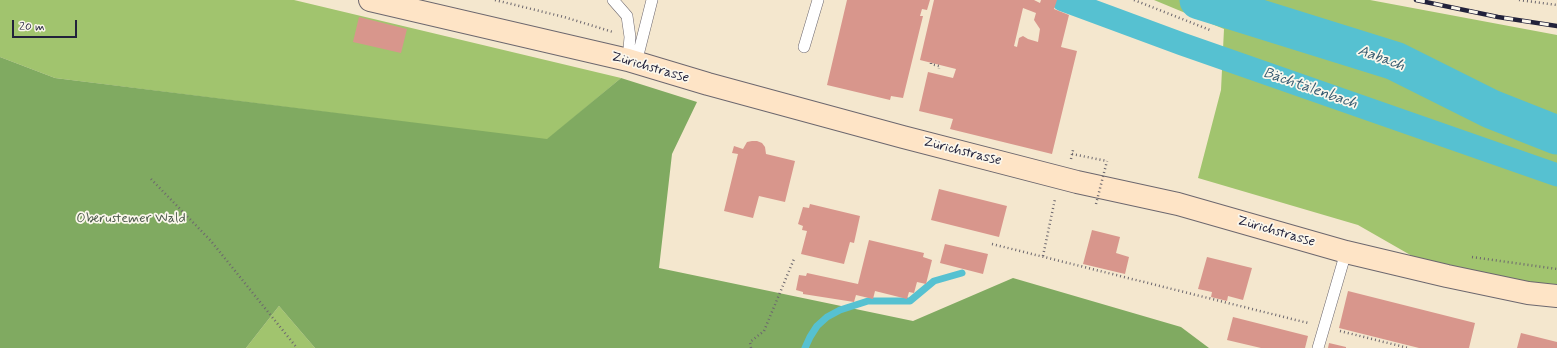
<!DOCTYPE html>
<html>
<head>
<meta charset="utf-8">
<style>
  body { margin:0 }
  #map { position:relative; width:1557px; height:348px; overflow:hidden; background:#f4e7ce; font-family:Mynerve,sans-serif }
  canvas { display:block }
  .scale { position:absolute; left:12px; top:20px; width:65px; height:18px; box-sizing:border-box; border:2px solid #22223b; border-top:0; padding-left:5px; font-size:12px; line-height:14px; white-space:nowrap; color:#22223b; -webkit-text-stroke:3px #fbf7ec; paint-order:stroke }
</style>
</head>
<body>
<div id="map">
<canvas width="1557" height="348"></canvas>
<div class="scale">20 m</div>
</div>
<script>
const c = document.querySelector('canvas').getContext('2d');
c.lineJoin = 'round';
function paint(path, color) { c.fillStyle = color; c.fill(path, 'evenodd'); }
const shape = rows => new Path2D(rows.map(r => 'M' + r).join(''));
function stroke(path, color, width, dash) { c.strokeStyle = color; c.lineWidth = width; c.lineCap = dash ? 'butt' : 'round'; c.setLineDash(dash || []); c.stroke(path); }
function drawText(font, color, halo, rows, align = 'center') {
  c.font = font + ' Mynerve,sans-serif'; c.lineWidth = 3.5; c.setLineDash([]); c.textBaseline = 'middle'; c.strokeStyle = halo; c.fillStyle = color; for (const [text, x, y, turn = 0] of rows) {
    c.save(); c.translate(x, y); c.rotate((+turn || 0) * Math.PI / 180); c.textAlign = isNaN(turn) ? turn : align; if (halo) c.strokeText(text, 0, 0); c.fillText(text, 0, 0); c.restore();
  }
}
paint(shape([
  [0,0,294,0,621,78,547,140,55,78,0,57],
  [1154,0,1370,0,1557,35,1557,296,1447,276,1358,225,1198,178,1221,90,1224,29],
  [279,306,315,348,246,348]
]), '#a1c46e');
paint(shape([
  [0,57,55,78,547,139,621,78,697,102,672,154,659,268,913,321,1013,278,1181,327,1209,348,315,348,279,306,246,348,0,348]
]), '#80aa61');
stroke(shape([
  [805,348,810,337,817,326,827,317,840,310,868,301,910,301,934,281,962,273]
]), '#56c1d1', 7);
stroke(shape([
  [1063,0,1182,44,1557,175]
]), '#56c1d1', 23);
stroke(shape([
  [1199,0,1395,61,1491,109,1557,135]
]), '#56c1d1', 39);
paint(shape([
  [847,0,930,0,927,10,922,9,920,16,923,16,903,98,891,96,890,100,827,85],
  [934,0,1034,0,1040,3,1041,0,1057,0,1054,9,1069,15,1061,47,1077,51,1052,154,950,129,953,119,919,111,928,72,953,78,956,69,920,60],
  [1023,8,1036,13,1034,20,1040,29,1038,42,1028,39,1023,36,1019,38,1017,47,1014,46],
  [359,17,407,29,401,53,353,42],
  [752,141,757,141,762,143,765,147,766,154,795,161,785,202,759,196,753,218,724,211,738,154,732,153,734,146,743,149,747,142],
  [939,189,1007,206,999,237,931,220],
  [810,204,860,216,854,243,850,242,844,264,801,254,807,231,802,230,803,226,798,224,803,207,809,208],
  [1092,230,1120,237,1116,253,1129,257,1125,274,1083,264],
  [869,240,924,253,923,257,932,260,926,284,917,282,914,293,909,292,907,299,875,291,873,299,856,295,854,302,803,294,803,292,796,290,799,275,806,276,807,273,858,284],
  [945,244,988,254,983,274,940,263],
  [1207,257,1252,268,1243,300,1228,296,1227,301,1211,297,1212,292,1198,289],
  [1348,291,1475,323,1469,348,1419,348,1339,328],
  [1233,317,1308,336,1305,348,1261,348,1227,340],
  [1521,333,1557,342,1557,348,1517,348],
  [1329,343,1346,347,1346,348,1328,348]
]), '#d8968c');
const service = shape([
  [613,0,627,16,630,37,628,60],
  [804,47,818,0],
  [636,63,652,0],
  [1318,348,1346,252]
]);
const secondary = shape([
  [370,0,628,60,708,84,903,137,1077,182,1178,204,1346,252,1447,276,1528,293,1557,296]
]);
stroke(service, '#6c676e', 12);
stroke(secondary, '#6c676e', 24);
stroke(shape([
  [495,0,564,17,613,32],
  [1134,0,1210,30],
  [1519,0,1557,5],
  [931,63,931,64,939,66,939,69],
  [1072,154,1107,161],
  [1071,159,1073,150],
  [151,179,211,241,297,348],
  [992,244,1308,323],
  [1043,256,1055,199,1054,199],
  [1472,257,1557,269],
  [1340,331,1408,348],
  [751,348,750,342,764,331,794,259]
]), '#6c676e', 2.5, [1, 3]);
stroke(service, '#fff', 11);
stroke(secondary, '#fee4c6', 22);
const rail = shape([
  [1416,0,1498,17,1557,26]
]);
stroke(rail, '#22223b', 4.5);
stroke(rail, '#fbf7ec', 3, [9]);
stroke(shape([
  [1096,204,1107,161]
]), '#6c676e', 2.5, [1, 3]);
drawText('14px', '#22223b', '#fbf7ec', [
  ["Zürichstrasse",650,68,16],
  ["Zürichstrasse",962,152,14],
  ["Zürichstrasse",1276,232,16]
]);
drawText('14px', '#4e5b4d', '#fbf7ec', [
  ["Oberustemer Wald",131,219]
]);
drawText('italic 15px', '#345a70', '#fbf7ec', [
  ["Aabach",1381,59,20],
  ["Bächtälenbach",1310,89,19]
]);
</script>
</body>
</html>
